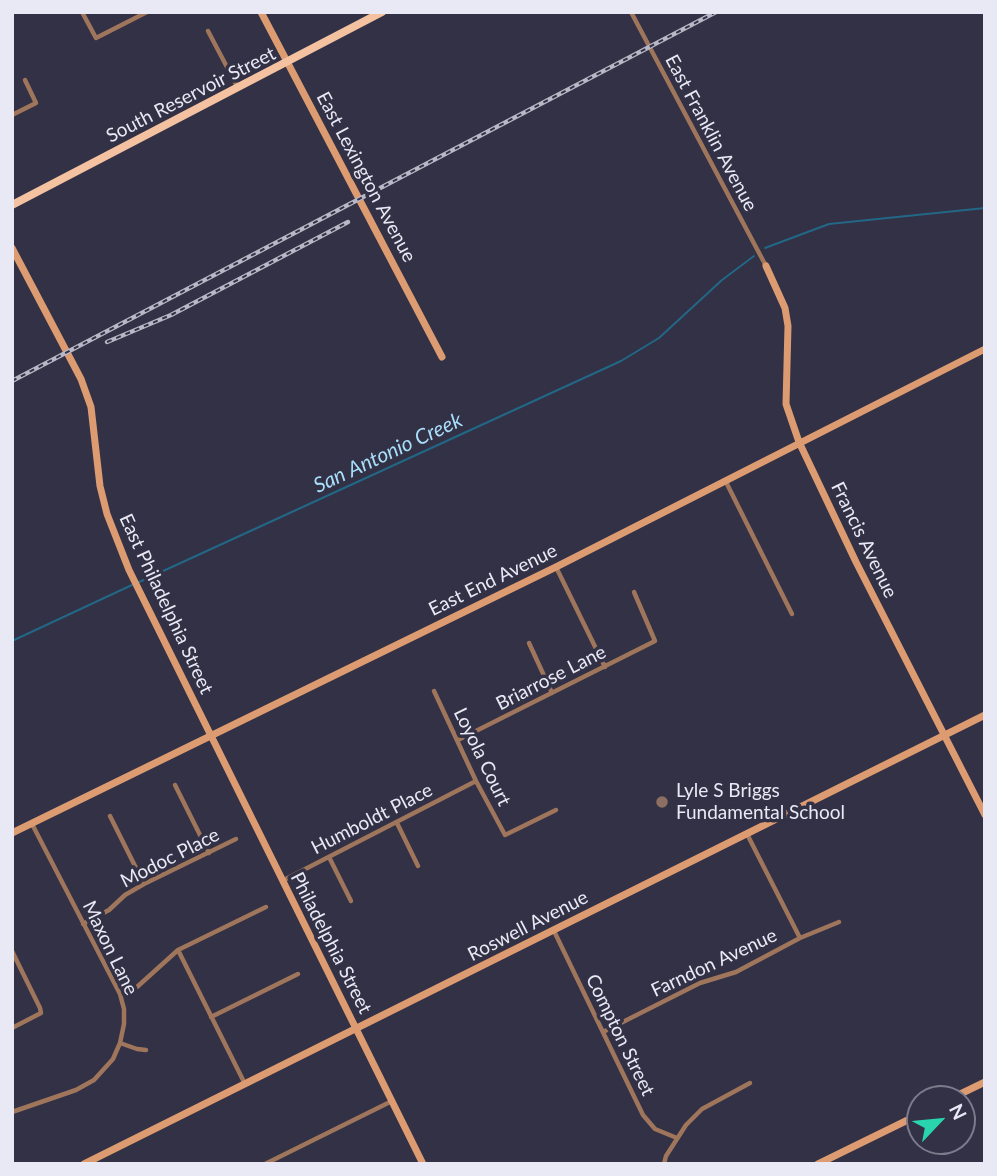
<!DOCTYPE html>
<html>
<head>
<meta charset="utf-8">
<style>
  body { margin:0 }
  #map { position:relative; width:997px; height:1176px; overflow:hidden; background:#323145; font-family:Lato,sans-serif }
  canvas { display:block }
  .frame { position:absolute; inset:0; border:14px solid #e9e9f6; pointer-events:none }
  .north { position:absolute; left:906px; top:1085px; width:70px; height:70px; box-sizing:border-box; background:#323145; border:2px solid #7b7b8c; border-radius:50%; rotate:64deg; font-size:19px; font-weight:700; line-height:28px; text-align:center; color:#e9e9f6 }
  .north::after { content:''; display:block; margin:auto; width:24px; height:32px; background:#28d5ad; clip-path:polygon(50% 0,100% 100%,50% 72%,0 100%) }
</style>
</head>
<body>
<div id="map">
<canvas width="997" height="1176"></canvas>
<div class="frame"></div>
<div class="north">N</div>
</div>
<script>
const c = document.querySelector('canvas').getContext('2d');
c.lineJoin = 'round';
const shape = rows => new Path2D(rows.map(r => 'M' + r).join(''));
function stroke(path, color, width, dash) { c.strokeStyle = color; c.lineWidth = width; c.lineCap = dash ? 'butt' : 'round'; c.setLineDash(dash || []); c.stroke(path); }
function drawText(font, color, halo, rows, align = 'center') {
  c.font = font + ' Lato,sans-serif'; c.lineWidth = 7; c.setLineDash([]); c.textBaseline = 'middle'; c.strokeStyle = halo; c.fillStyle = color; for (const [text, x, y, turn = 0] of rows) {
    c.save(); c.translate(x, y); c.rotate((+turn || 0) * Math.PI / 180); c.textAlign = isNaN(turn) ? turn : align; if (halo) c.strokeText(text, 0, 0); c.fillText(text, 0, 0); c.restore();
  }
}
stroke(shape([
  [765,248,829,224,985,208],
  [137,583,621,361,659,338,722,280,754,256],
  [12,641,132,585]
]), '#236786', 2);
stroke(shape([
  [82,12,96,38,147,12],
  [631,12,766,266],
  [208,31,238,88],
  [12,115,36,103,25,80],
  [725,480,792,614],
  [556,567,605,667],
  [529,643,552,693],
  [434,691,476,781,505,835,556,810],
  [458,740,655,641,634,592],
  [175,785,209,853],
  [110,816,144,884],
  [397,823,418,866],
  [747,834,800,938],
  [329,857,351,901],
  [282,881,476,781],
  [83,924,109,910,125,895,144,884,236,839],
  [554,931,643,1115,655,1129,677,1138],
  [178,950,245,1084],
  [12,951,40,1008,41,1013,12,1028],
  [120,994,137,987,178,950,266,907],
  [211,1017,298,974],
  [603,1032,700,983,736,972,800,938,839,922],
  [120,1043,137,1049,146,1050],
  [12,1112,76,1090,94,1080,113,1059,120,1043,124,1024,124,1009,120,994,32,824],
  [265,1164,392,1101],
  [664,1164,666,1156,686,1125,702,1109,750,1083]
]), '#9f765c', 4.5);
stroke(shape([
  [261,12,442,357],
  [12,248,81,379,91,407,100,486,107,514,129,570,423,1164],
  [766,266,785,308,788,326,786,404,799,442,856,562,985,815],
  [12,833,556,567,985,349],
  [950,1099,985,1082],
  [84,1164,985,715],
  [818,1164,920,1114]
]), '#dc9b71', 7);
stroke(shape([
  [12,205,382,12]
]), '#f4c1a1', 8);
const rail = shape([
  [107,342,171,315,348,222],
  [12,381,716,12]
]);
stroke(rail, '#b7b7c6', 4.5);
stroke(rail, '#323145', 2, [5]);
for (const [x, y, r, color] of [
  [662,802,7,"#8d6e63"]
]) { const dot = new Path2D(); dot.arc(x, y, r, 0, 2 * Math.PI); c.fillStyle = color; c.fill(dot); stroke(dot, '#323145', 2.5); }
drawText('19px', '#e9e9f6', '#323145', [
  ["South Reservoir Street",191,95,-27],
  ["East Franklin Avenue",711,133,62],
  ["East Lexington Avenue",366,177,62],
  ["Francis Avenue",864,540,64],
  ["East End Avenue",493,580,-26],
  ["East Philadelphia Street",166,604,65],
  ["Briarrose Lane",551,678,-27],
  ["Loyola Court",482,757,64],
  ["Humboldt Place",372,819,-27],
  ["Modoc Place",170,858,-27],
  ["Roswell Avenue",528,926,-27],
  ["Philadelphia Street",331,943,63],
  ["Maxon Lane",110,948,64],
  ["Farndon Avenue",714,963,-25],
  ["Compton Street",620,1035,64]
]);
drawText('19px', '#e9e9f6', '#323145', [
  ["Lyle S Briggs",676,791],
  ["Fundamental School",676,813]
], 'left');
drawText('italic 21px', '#a8defa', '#323145', [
  ["San Antonio Creek",388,453,-25]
]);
</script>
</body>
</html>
